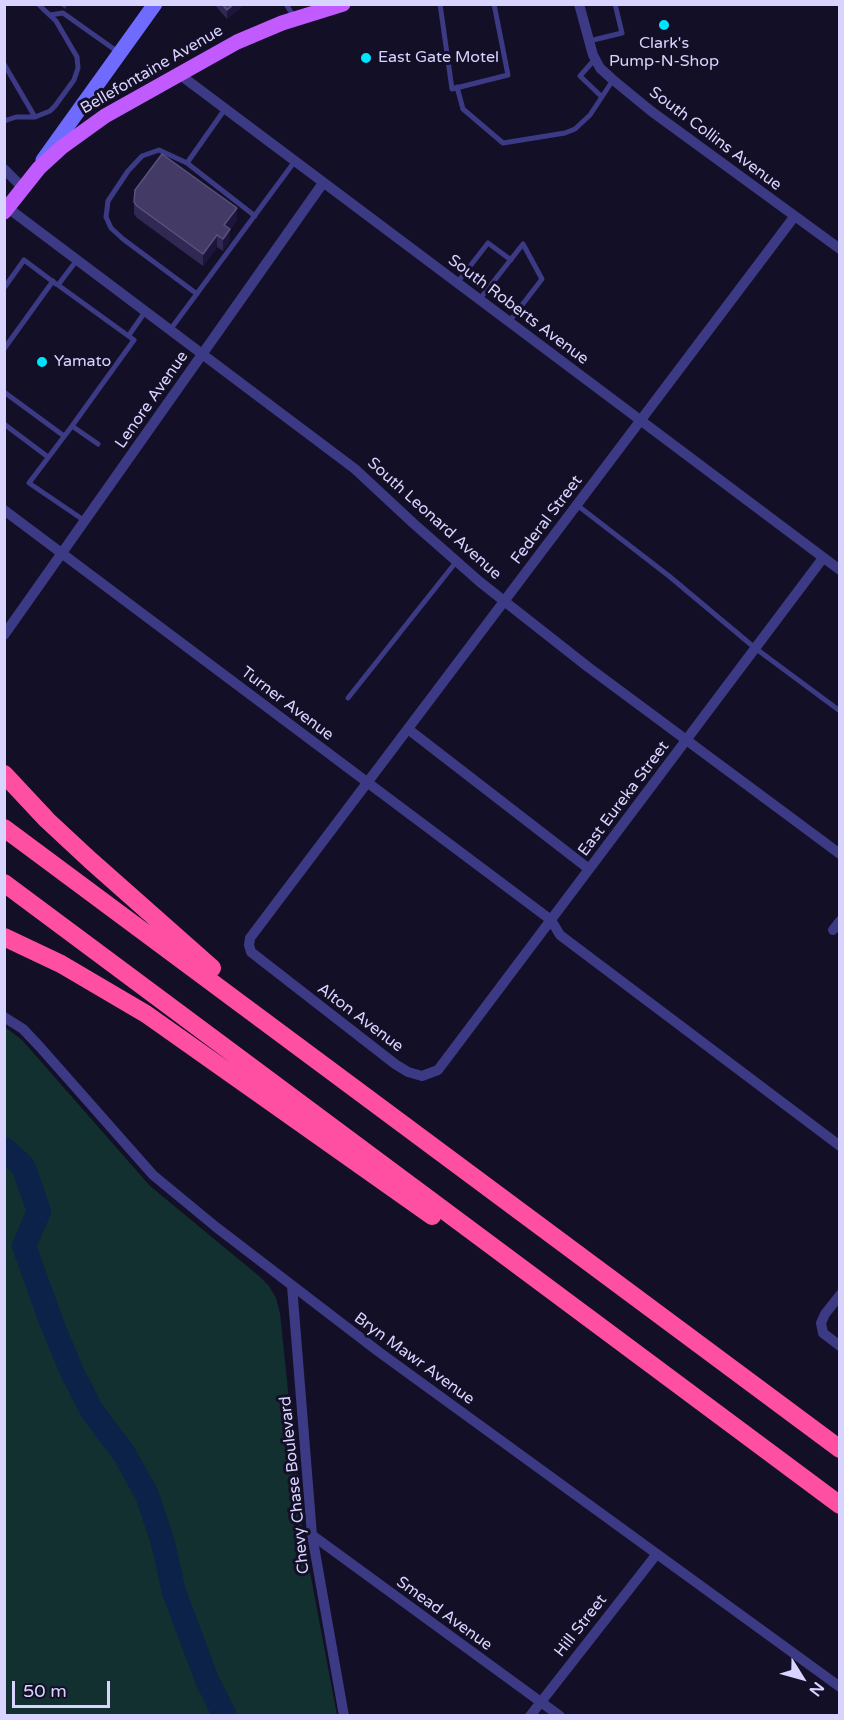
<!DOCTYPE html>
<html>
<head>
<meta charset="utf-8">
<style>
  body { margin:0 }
  #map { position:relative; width:844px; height:1720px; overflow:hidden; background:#130f26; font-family:"Varela Round",sans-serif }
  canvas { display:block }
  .frame { position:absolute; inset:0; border:6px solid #d9d4ff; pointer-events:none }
  .north { position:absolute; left:772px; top:1648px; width:60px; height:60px; -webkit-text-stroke:4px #130f26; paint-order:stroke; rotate:127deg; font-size:16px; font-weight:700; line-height:24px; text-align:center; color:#d9d4ff }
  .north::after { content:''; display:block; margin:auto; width:21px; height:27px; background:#d9d4ff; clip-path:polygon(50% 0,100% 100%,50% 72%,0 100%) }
  .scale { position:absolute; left:12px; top:1681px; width:98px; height:27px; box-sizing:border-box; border:3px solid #d9d4ff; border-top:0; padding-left:8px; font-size:18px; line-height:21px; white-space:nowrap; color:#d9d4ff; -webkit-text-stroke:4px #130f26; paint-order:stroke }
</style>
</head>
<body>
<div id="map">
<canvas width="844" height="1720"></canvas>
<div class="frame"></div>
<div class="north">N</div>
<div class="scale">50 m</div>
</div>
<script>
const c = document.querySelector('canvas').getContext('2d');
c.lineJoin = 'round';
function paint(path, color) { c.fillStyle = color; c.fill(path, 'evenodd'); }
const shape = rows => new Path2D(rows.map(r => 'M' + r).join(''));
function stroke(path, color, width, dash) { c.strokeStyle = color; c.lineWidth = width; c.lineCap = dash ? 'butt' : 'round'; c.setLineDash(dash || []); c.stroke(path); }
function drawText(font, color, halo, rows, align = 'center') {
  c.font = font + ' "Varela Round",sans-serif'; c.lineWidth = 6; c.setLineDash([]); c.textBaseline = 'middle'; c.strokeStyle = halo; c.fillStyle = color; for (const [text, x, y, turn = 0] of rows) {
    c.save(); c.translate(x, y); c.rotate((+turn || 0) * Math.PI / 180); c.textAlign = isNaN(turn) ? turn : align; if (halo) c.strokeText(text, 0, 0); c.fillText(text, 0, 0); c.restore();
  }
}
paint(shape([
  [5,1027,22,1040,150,1186,259,1276,269,1286,276,1298,280,1313,303,1535,337,1715,5,1715]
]), '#12302f');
stroke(shape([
  [4,1149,23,1166,39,1211,24,1246,51,1321,72,1372,92,1411,125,1455,147,1495,163,1543,174,1592,207,1680,225,1716]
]), '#0c2248', 24);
stroke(shape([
  [286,4,294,17],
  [440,4,452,89,508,75,494,4],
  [50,15,63,13,118,52],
  [589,41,622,33,615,4],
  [595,59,580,76,602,97],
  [4,64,35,117,50,111,55,106,74,80,78,68,77,57,56,21,38,4],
  [457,87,463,109,503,143,565,133,575,129,590,115,613,80],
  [225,109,187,163,255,216],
  [4,121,16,117,35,117],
  [187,163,159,150,142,156,128,171,108,201,106,217,111,228,123,239,197,294],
  [457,283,488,243,511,260],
  [4,288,24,260,56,284],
  [479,300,523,244,542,279,509,322],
  [170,330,295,161],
  [129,335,145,312],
  [4,349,53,281],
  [4,392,64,436],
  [4,424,48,457],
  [72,426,134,340,58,285,77,260],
  [577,505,669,576,755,648,840,711],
  [85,521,29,483,72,426,98,444],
  [348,698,456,562]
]), '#3d3a85', 5);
stroke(shape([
  [579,4,593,55,600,68,612,79,651,111,840,249],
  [179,74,840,570],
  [4,169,23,188],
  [8,208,355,469,413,523,480,582,588,667,840,854],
  [794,217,250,938,249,945,251,952,395,1064,408,1072,422,1076,438,1070,823,558],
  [4,510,551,920,560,935,840,1146],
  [4,635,323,183],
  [408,729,589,869],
  [833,930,840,921],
  [4,1017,23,1029,40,1047,153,1175,216,1227,379,1352,840,1687],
  [292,1286,312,1535,344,1716],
  [840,1295,825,1314,821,1323,823,1333,840,1346],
  [312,1535,560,1716],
  [530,1716,656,1555]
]), '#3d3a85', 10);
stroke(shape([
  [43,160,155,4]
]), '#6f6bff', 15);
stroke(shape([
  [4,212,39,168,62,147,105,116,237,42,282,23,343,4]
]), '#c25bff', 15);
stroke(shape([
  [4,774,47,820,90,860,212,968],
  [4,828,840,1449],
  [4,883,840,1505],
  [4,937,61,964,146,1014,432,1216]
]), '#ff4fa3', 18);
paint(shape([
  [59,4,68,4,65,9],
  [214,4,243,4,243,6,227,19],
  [134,202,237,220,230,230,230,241,223,251,217,247,203,266,137,218,134,214]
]), '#312854');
paint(shape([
  [234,4,243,4,243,6,227,19,227,10],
  [237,208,237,220,230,230,230,241,223,251,223,239,224,225],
  [217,235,217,247,203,266,203,254]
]), '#1d163a');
const building = shape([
  [222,4,234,4,227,10,222,4],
  [162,154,237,208,224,225,230,229,223,239,217,235,203,254,137,206,134,202,135,190,162,154]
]);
paint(building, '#433a66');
stroke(building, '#5a527e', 1.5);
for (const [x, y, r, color] of [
  [664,25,6,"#00e5ff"],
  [366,58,6,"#00e5ff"],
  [42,362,6,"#00e5ff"]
]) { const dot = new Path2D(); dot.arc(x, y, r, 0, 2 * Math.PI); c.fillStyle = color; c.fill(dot); stroke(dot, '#130f26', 2); }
drawText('16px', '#d9d4ff', '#130f26', [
  ["Clark's",664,44,"center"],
  ["Pump-N-Shop",664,62,"center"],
  ["East Gate Motel",378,58],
  ["Yamato",54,362]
], 'left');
drawText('16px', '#d9d4ff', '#130f26', [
  ["Bellefontaine Avenue",152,70,-30],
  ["South Collins Avenue",715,139,37],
  ["South Roberts Avenue",518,310,37],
  ["Lenore Avenue",152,400,-55],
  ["South Leonard Avenue",434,519,42],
  ["Federal Street",547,520,-53],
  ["Turner Avenue",287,704,37],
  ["East Eureka Street",624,799,-53],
  ["Alton Avenue",360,1018,37],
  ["Bryn Mawr Avenue",414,1359,36],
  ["Chevy Chase Boulevard",295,1485,-96],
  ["Smead Avenue",444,1614,36],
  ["Hill Street",581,1626,-52]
]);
</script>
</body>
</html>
